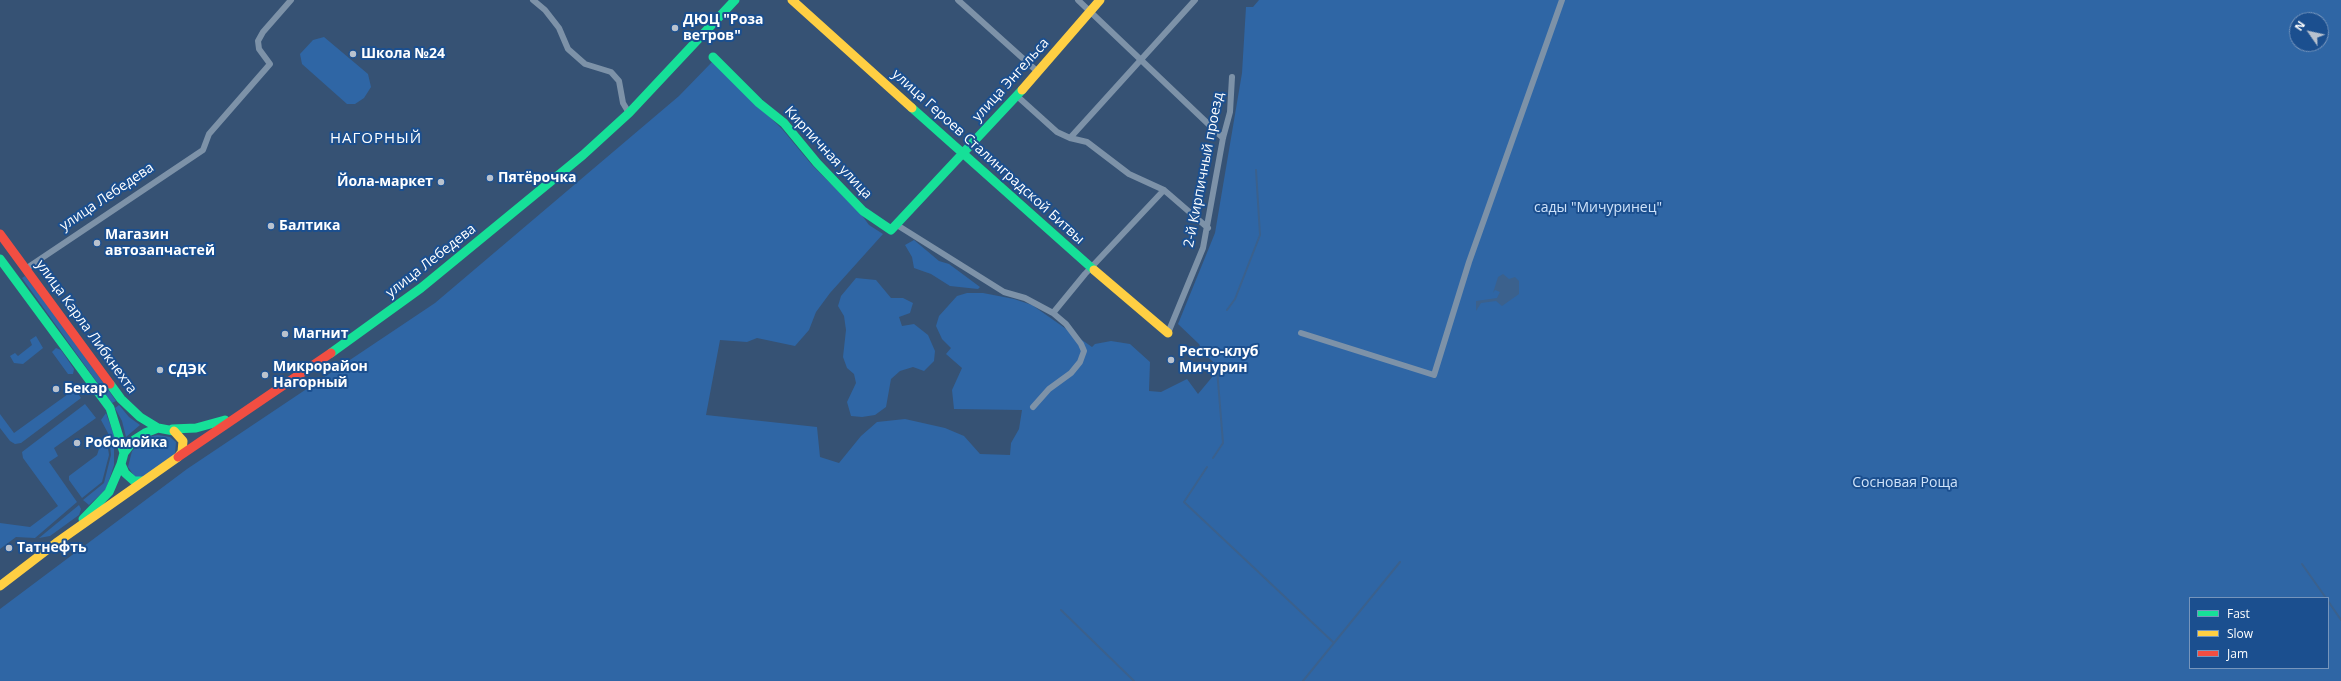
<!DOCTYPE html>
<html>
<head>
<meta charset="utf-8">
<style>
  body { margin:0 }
  #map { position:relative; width:2341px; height:681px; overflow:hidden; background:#365274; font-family:"Open Sans",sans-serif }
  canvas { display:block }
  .legend { position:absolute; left:2189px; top:597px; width:140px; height:72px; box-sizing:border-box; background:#1b4f8f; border:1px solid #7695bc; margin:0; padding:5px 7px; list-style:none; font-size:12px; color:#fff }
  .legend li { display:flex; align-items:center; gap:8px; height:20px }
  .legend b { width:20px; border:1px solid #7695bc }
  .north { position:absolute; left:2289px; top:12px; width:40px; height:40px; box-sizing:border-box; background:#1b4f8f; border:1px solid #7695bc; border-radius:50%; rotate:304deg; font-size:11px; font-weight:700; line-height:16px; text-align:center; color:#fff }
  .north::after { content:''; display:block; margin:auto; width:14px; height:18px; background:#b9c2ce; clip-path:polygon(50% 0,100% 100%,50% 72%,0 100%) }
</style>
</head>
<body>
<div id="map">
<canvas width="2341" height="681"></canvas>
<ul class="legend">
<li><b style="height:5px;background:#16e098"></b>Fast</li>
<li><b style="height:5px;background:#ffcf43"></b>Slow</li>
<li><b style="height:5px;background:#f24e42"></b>Jam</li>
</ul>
<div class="north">N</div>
</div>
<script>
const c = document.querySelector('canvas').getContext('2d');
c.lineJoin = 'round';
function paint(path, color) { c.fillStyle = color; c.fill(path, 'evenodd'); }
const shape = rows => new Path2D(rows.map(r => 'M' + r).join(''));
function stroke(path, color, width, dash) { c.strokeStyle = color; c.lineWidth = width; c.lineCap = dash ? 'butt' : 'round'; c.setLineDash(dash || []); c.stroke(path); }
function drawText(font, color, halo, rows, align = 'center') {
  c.font = font + ' "Open Sans",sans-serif'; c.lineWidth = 4; c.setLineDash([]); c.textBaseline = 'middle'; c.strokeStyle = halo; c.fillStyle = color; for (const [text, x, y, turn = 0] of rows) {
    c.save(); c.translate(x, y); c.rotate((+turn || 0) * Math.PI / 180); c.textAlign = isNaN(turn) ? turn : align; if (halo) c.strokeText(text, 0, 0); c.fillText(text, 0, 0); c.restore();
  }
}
paint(shape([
  [1259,0,2341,0,2341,681,0,681,0,609,187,469,435,303,679,96,713,61,782,129,812,165,861,214,869,225,883,234,830,293,816,312,809,330,795,346,757,338,747,342,720,340,706,415,817,427,820,457,839,463,861,436,877,422,905,419,945,428,964,436,980,454,1010,455,1011,443,1019,429,1022,410,954,409,952,390,962,368,946,354,951,348,942,339,936,326,939,316,957,296,967,293,983,293,1014,299,1032,305,1092,347,1095,344,1111,341,1130,344,1150,362,1149,391,1161,392,1187,379,1198,394,1213,376,1210,373,1217,365,1204,354,1199,344,1178,324,1215,233,1242,73,1246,7,1253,7],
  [2297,20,2321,20,2321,44,2297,44],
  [2190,598,2328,598,2328,668,2190,668],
  [324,37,368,74,371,87,364,98,355,104,347,104,302,64,300,54,313,40],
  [914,240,939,261,949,264,980,287,978,289,950,286,931,274,914,268,912,257,905,245],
  [25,276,60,321,116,401,112,403,22,278],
  [856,278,876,280,891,298,903,298,913,303,910,313,899,317,902,326,914,324,928,335,935,351,934,361,924,371,913,367,900,371,891,379,886,407,875,415,862,417,851,416,847,402,856,383,854,374,847,368,843,357,846,330,844,316,838,306,841,296],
  [36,336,43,348,23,364,14,363,10,356,15,353,18,356,32,345,30,340],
  [56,348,61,350,74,369,73,374,68,374,52,352],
  [75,389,81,398,21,443,15,444,10,441,0,428,0,414,14,433],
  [85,404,96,418,54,448,58,456,49,462,77,502,35,538,16,537,0,549,0,523,30,527,58,506,23,458,22,452],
  [119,405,129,417,140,425,126,437,122,421,115,408],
  [106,413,114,435,114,465,106,489,89,505,83,500,104,483,111,455,109,435,101,420],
  [158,435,170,437,176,442,175,454,144,477,135,477,128,467,132,451,147,437],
  [107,441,109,455,102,482,82,498,69,480,69,476,97,455,100,446],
  [79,505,81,509,79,515,50,536,39,538]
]), '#2f66a5');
paint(shape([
  [1503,274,1509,279,1515,277,1519,281,1519,294,1502,306,1496,301,1481,303,1476,311,1476,301,1497,298,1500,292,1495,290,1493,293,1498,277]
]), '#3b618d');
stroke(shape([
  [1227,310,1235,299,1260,235,1256,170],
  [1213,458,1223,443,1217,369],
  [1207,467,1184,502,1334,643],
  [2302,564,2326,598],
  [2328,601,2341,620],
  [1061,610,1134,681],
  [1303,681,1400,562]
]), '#3b618d', 2);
stroke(shape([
  [533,0,545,10,559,28,568,49,585,64,611,72,619,81,623,103,629,113],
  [958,0,1038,72],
  [1078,0,1223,138],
  [1017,96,1057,132,1070,138,1087,142,1129,174,1164,190,1208,228],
  [1070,138,1195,0],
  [897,225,1004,292,1025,298,1053,313,1066,324,1081,344,1084,351,1080,362,1071,373,1049,389,1033,407],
  [27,268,203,150,209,134,270,64,259,49,258,41,263,32,291,0],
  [1053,313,1085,274,1164,190],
  [1168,333,1203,248,1223,138,1230,112,1232,77],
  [1301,333,1434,375,1469,262,1562,0]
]), '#7d92a8', 6);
stroke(shape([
  [713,57,759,103,784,123,817,163,863,211,891,230,1022,90],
  [912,108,1094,270],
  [0,259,110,408,124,453],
  [331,353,421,288,583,155,629,113,735,0],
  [110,384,121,399,140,417,158,428],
  [172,429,196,428,225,420],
  [143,481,134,481,125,473,121,464,124,453,134,440,145,433,158,428,174,431],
  [83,519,109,492,121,464]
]), '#16e098', 9);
stroke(shape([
  [792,0,912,108],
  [1022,90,1100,0],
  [1094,270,1168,333],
  [0,586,56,543,178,457,182,452,183,441,174,431]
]), '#ffcf43', 9);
stroke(shape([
  [0,234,110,384],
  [178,457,331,353]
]), '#f24e42', 9);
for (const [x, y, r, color] of [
  [675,28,4,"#b9c2ce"],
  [353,54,4,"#b9c2ce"],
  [490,178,4,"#b9c2ce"],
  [441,182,4,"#b9c2ce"],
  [271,226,4,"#b9c2ce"],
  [97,243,4,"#b9c2ce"],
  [285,334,4,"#b9c2ce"],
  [1171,360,4,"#b9c2ce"],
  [160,370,4,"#b9c2ce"],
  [265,375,4,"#b9c2ce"],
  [56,389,4,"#b9c2ce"],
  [77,443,4,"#b9c2ce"],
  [9,548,4,"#b9c2ce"]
]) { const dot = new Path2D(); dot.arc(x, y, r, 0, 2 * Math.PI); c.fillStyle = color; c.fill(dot); stroke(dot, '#1b4f8f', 1.5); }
drawText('bold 14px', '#fff', '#1b4f8f', [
  ["ДЮЦ \"Роза",683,20],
  ["ветров\"",683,36],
  ["Школа №24",361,54],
  ["Пятёрочка",498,178],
  ["Йола-маркет",433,182,"right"],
  ["Балтика",279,226],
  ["Магазин",105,235],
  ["автозапчастей",105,251],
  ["Магнит",293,334],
  ["Ресто-клуб",1179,352],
  ["Мичурин",1179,368],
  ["Микрорайон",273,367],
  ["Нагорный",273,383],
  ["СДЭК",168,370],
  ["Бекар",64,389],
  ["Робомойка",85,443],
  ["Татнефть",17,548]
], 'left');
drawText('14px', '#fff', '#1b4f8f', [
  ["улица Энгельса",1011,80,-48],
  ["Кирпичная улица",828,153,47],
  ["улица Героев Сталинградской Битвы",988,157,42],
  ["2-й Кирпичный проезд",1204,170,-79],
  ["улица Лебедева",107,197,-34],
  ["улица Лебедева",431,261,-38],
  ["улица Карла Либкнехта",86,327,54]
]);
drawText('14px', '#cfe3fa', '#1b4f8f', [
  ["сады \"Мичуринец\"",1598,208],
  ["Сосновая Роща",1905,483]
]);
c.letterSpacing = '1px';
drawText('15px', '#fff', '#1b4f8f', [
  ["НАГОРНЫЙ",376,139]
]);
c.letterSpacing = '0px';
</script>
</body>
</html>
